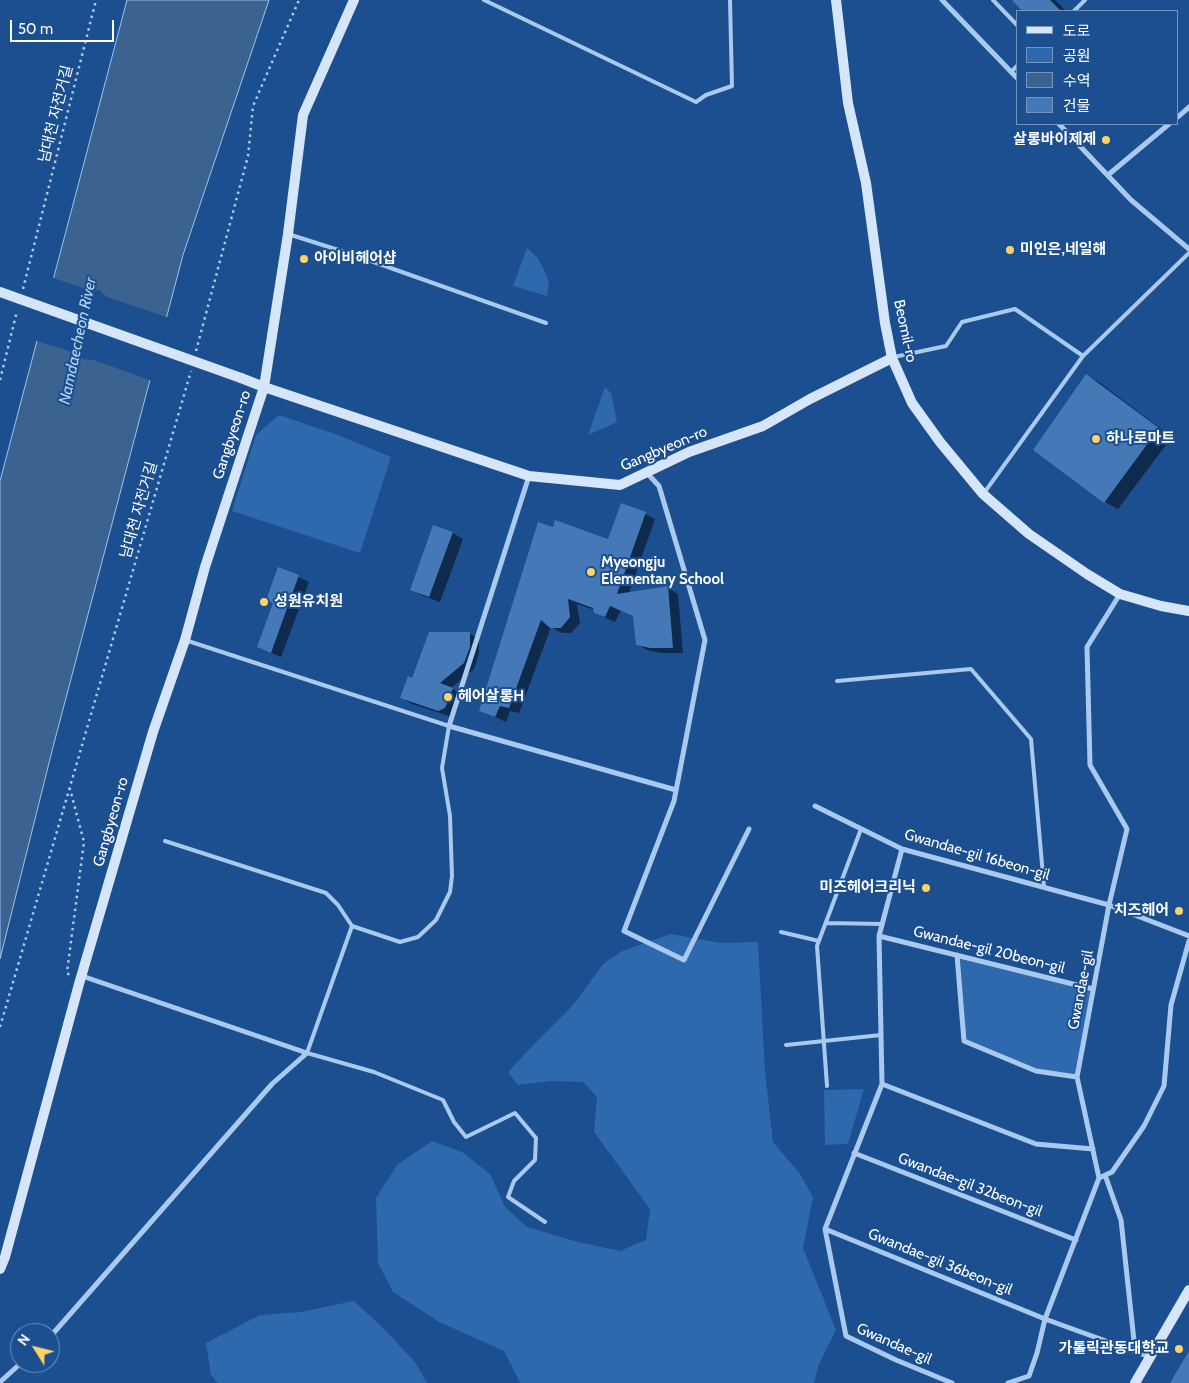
<!DOCTYPE html>
<html>
<head>
<meta charset="utf-8">
<style>
  body { margin:0 }
  #map { position:relative; width:1189px; height:1383px; overflow:hidden; background:#1b4f8f; font-family:Cabin,"Noto Sans KR",sans-serif }
  canvas { display:block }
  .legend { position:absolute; left:1016px; top:10px; width:162px; height:115px; box-sizing:border-box; background:#1b4f8f; border:1px solid #7695bc; margin:0; padding:6px 9px; list-style:none; font-size:15px; color:#fff }
  .legend li { display:flex; align-items:center; gap:10px; height:25px }
  .legend b { width:25px; border:1px solid #7695bc }
  .north { position:absolute; left:10px; top:1323px; width:50px; height:50px; box-sizing:border-box; background:#1b4f8f; border:1px solid #7695bc; border-radius:50%; rotate:306deg; font-size:14px; font-weight:700; line-height:20px; text-align:center; color:#fff }
  .north::after { content:''; display:block; margin:auto; width:18px; height:22px; background:#ffd166; clip-path:polygon(50% 0,100% 100%,50% 72%,0 100%) }
  .scale { position:absolute; left:10px; top:20px; width:104px; height:22px; box-sizing:border-box; border:2px solid #fff; border-top:0; padding-left:6px; font-size:15px; line-height:18px; white-space:nowrap; color:#fff; -webkit-text-stroke:4px #1b4f8f; paint-order:stroke }
</style>
</head>
<body>
<div id="map">
<canvas width="1189" height="1383"></canvas>
<ul class="legend">
<li><b style="height:6px;background:#d6e6fa"></b>도로</li>
<li><b style="height:14px;background:#2e69ad"></b>공원</li>
<li><b style="height:14px;background:#3c6290"></b>수역</li>
<li><b style="height:14px;background:#4478b7"></b>건물</li>
</ul>
<div class="north">N</div>
<div class="scale">50 m</div>
</div>
<script>
const c = document.querySelector('canvas').getContext('2d');
c.lineJoin = 'round';
function paint(path, color) { c.fillStyle = color; c.fill(path, 'evenodd'); }
const shape = rows => new Path2D(rows.map(r => 'M' + r).join(''));
function stroke(path, color, width, dash) { c.strokeStyle = color; c.lineWidth = width; c.lineCap = dash ? 'butt' : 'round'; c.setLineDash(dash || []); c.stroke(path); }
function drawText(font, color, halo, rows, align = 'center') {
  c.font = font + ' Cabin,"Noto Sans KR",sans-serif'; c.lineWidth = 4; c.setLineDash([]); c.textBaseline = 'middle'; c.strokeStyle = halo; c.fillStyle = color; for (const [text, x, y, turn = 0] of rows) {
    c.save(); c.translate(x, y); c.rotate((+turn || 0) * Math.PI / 180); c.textAlign = isNaN(turn) ? turn : align; if (halo) c.strokeText(text, 0, 0); c.fillText(text, 0, 0); c.restore();
  }
}
paint(shape([
  [527,248,538,258,545,272,549,283,547,296,513,286],
  [605,387,611,393,617,422,588,435],
  [279,415,338,435,391,457,360,553,232,511,256,435],
  [671,934,720,943,758,942,765,1071,773,1142,800,1174,813,1197,803,1248,836,1330,819,1364,814,1383,520,1383,504,1351,439,1322,393,1292,378,1263,376,1198,397,1165,432,1141,462,1152,490,1174,505,1207,527,1227,578,1242,620,1251,646,1240,650,1209,594,1132,597,1097,583,1082,551,1081,518,1085,508,1072,535,1043,574,1004,603,964,622,951],
  [957,955,1093,989,1077,1077,1036,1071,964,1041],
  [864,1089,848,1144,825,1145,824,1090],
  [354,1301,381,1326,415,1362,427,1383,218,1383,211,1375,206,1343,260,1315,301,1312]
]), '#2e69ad');
const water = shape([
  [127,0,269,0,183,255,53,747,0,959,0,481,127,0]
]);
paint(water, '#3c6290');
stroke(water, '#9cc4f0', 1);
paint(shape([
  [51,277,85,289,99,290,107,297,169,318,152,381,94,360,83,359,72,352,34,340]
]), '#1b4f8f');
paint(shape([
  [1013,0,1055,0,1066,11,1024,11],
  [1086,375,1100,383,1172,437,1118,509,1105,502],
  [645,514,655,519,629,593,668,588,678,594,683,653,661,653,647,650,637,644,635,617,621,610,615,622,595,613,595,610,577,604,580,623,571,633,562,633,551,627,519,713,510,711,506,722,480,710,554,529,609,540],
  [434,526,453,533,463,539,440,602,421,595,411,589],
  [279,568,309,582,281,657,258,647,274,604],
  [469,633,479,639,479,653,474,669,451,688,462,695,455,714,449,716,412,704,402,698,413,679]
]), '#0007');
paint(shape([
  [1012,0,1050,0,1061,11,1022,11],
  [1086,374,1159,428,1104,503,1033,450],
  [621,503,646,512,617,594,668,586,673,648,650,648,636,645,633,616,610,606,605,617,594,613,593,608,568,599,570,617,561,628,550,628,541,620,509,708,500,706,495,717,479,711,538,522,553,527,555,520,608,539],
  [433,525,453,532,429,597,410,590],
  [278,567,299,575,271,653,257,647,273,603,266,600],
  [429,632,470,632,470,647,464,663,440,683,453,688,445,708,438,711,400,698,408,676,412,678],
  [1189,1351,1189,1383,1170,1383]
]), '#4478b7');
stroke(shape([
  [23,289,96,0],
  [196,351,248,156,253,106,299,0],
  [0,380,17,311],
  [69,975,67,972,84,842,70,789],
  [0,1027,191,371]
]), '#a9c9ee', 2.5, [2.5, 4]);
stroke(shape([
  [484,0,696,102,706,95,732,86,730,0],
  [993,0,1018,26],
  [1074,11,1085,0],
  [1011,72,1018,65],
  [288,234,351,254,546,323],
  [894,357,946,346,962,322,1015,309,1083,356,1189,253],
  [984,493,1083,356],
  [837,681,971,669,1031,739,1044,887],
  [165,841,326,893,338,905,352,926,400,942,418,937,436,920,450,892,452,876,450,816,442,768,449,726,185,640],
  [826,923,882,924],
  [352,926,307,1053,374,1072,443,1100,454,1122,466,1137,515,1113,536,1138,535,1160,514,1181,508,1197,545,1222],
  [781,932,819,941],
  [786,1045,881,1035],
  [827,1086,817,946,861,829]
]), '#a9c9ee', 4);
stroke(shape([
  [942,0,1018,79],
  [1178,117,1189,107],
  [1059,124,1131,200,1189,249],
  [1108,175,1169,124],
  [646,472,659,486,705,640,674,801,624,931,684,960,749,829],
  [529,476,449,726,676,790],
  [815,806,902,849,1109,905,1189,936],
  [902,849,879,936,882,1084,825,1229,846,1336,896,1360,952,1383],
  [879,936,1093,989],
  [957,955,964,1041,1036,1071,1077,1077],
  [882,1084,1036,1144,1093,1149],
  [854,1153,1076,1240],
  [1105,1175,1121,1220,1135,1350],
  [1099,1178,1112,1172,1144,1126,1164,1086,1171,1005,1189,941],
  [825,1229,1045,1319,1150,1357],
  [50,1337,272,1084,307,1053,82,976],
  [0,1382,21,1363],
  [1008,1383,1029,1376,1037,1353,1045,1319,1099,1178,1077,1077,1109,905,1127,829,1090,765,1087,647,1120,594]
]), '#a9c9ee', 5);
stroke(shape([
  [836,0,848,103,866,183,885,323,892,358,912,403,940,442,983,494,1029,534,1087,574,1120,594,1161,606,1189,611],
  [241,378,264,387,529,476,620,485,689,452,763,426,810,399,892,358],
  [0,1269,5,1257,79,984,153,732,185,640,205,567,264,387,288,234,303,115,354,0],
  [1135,1383,1189,1290]
]), '#d6e6fa', 10);
stroke(shape([
  [0,292,241,378]
]), '#d6e6fa', 10);
for (const [x, y, r, color] of [
  [1106,140,5,"#ffd166"],
  [1010,250,5,"#ffd166"],
  [304,259,5,"#ffd166"],
  [1096,439,5,"#ffd166"],
  [591,572,5,"#ffd166"],
  [264,602,5,"#ffd166"],
  [448,697,5,"#ffd166"],
  [926,888,5,"#ffd166"],
  [1179,911,5,"#ffd166"],
  [1179,1349,5,"#ffd166"]
]) { const dot = new Path2D(); dot.arc(x, y, r, 0, 2 * Math.PI); c.fillStyle = color; c.fill(dot); stroke(dot, '#1b4f8f', 2); }
drawText('15px', '#fff', '#1b4f8f', [
  ["남대천 자전거길",56,114,-76],
  ["Beomil-ro",905,331,78],
  ["Gangbyeon-ro",232,435,-72],
  ["Gangbyeon-ro",664,449,-23],
  ["남대천 자전거길",139,510,-74],
  ["Gangbyeon-ro",111,822,-74],
  ["Gwandae-gil 16beon-gil",977,855,16],
  ["Gwandae-gil 20beon-gil",989,950,14],
  ["Gwandae-gil",1081,990,-79],
  ["Gwandae-gil 32beon-gil",970,1185,21],
  ["Gwandae-gil 36beon-gil",940,1262,22],
  ["Gwandae-gil",894,1344,24]
]);
drawText('bold 15px', '#fff', '#1b4f8f', [
  ["살롱바이제제",1096,140,"right"],
  ["미인은,네일해",1020,250],
  ["아이비헤어샵",314,259],
  ["하나로마트",1106,439],
  ["Myeongju",601,563],
  ["Elementary School",601,580],
  ["성원유치원",274,602],
  ["헤어살롱H",458,697],
  ["미즈헤어크리닉",916,888,"right"],
  ["치즈헤어",1169,911,"right"],
  ["가톨릭관동대학교",1169,1349,"right"]
], 'left');
drawText('italic 16px', '#b5d3f5', '#1b4f8f', [
  ["Namdaecheon River",78,341,-78]
]);
</script>
</body>
</html>
